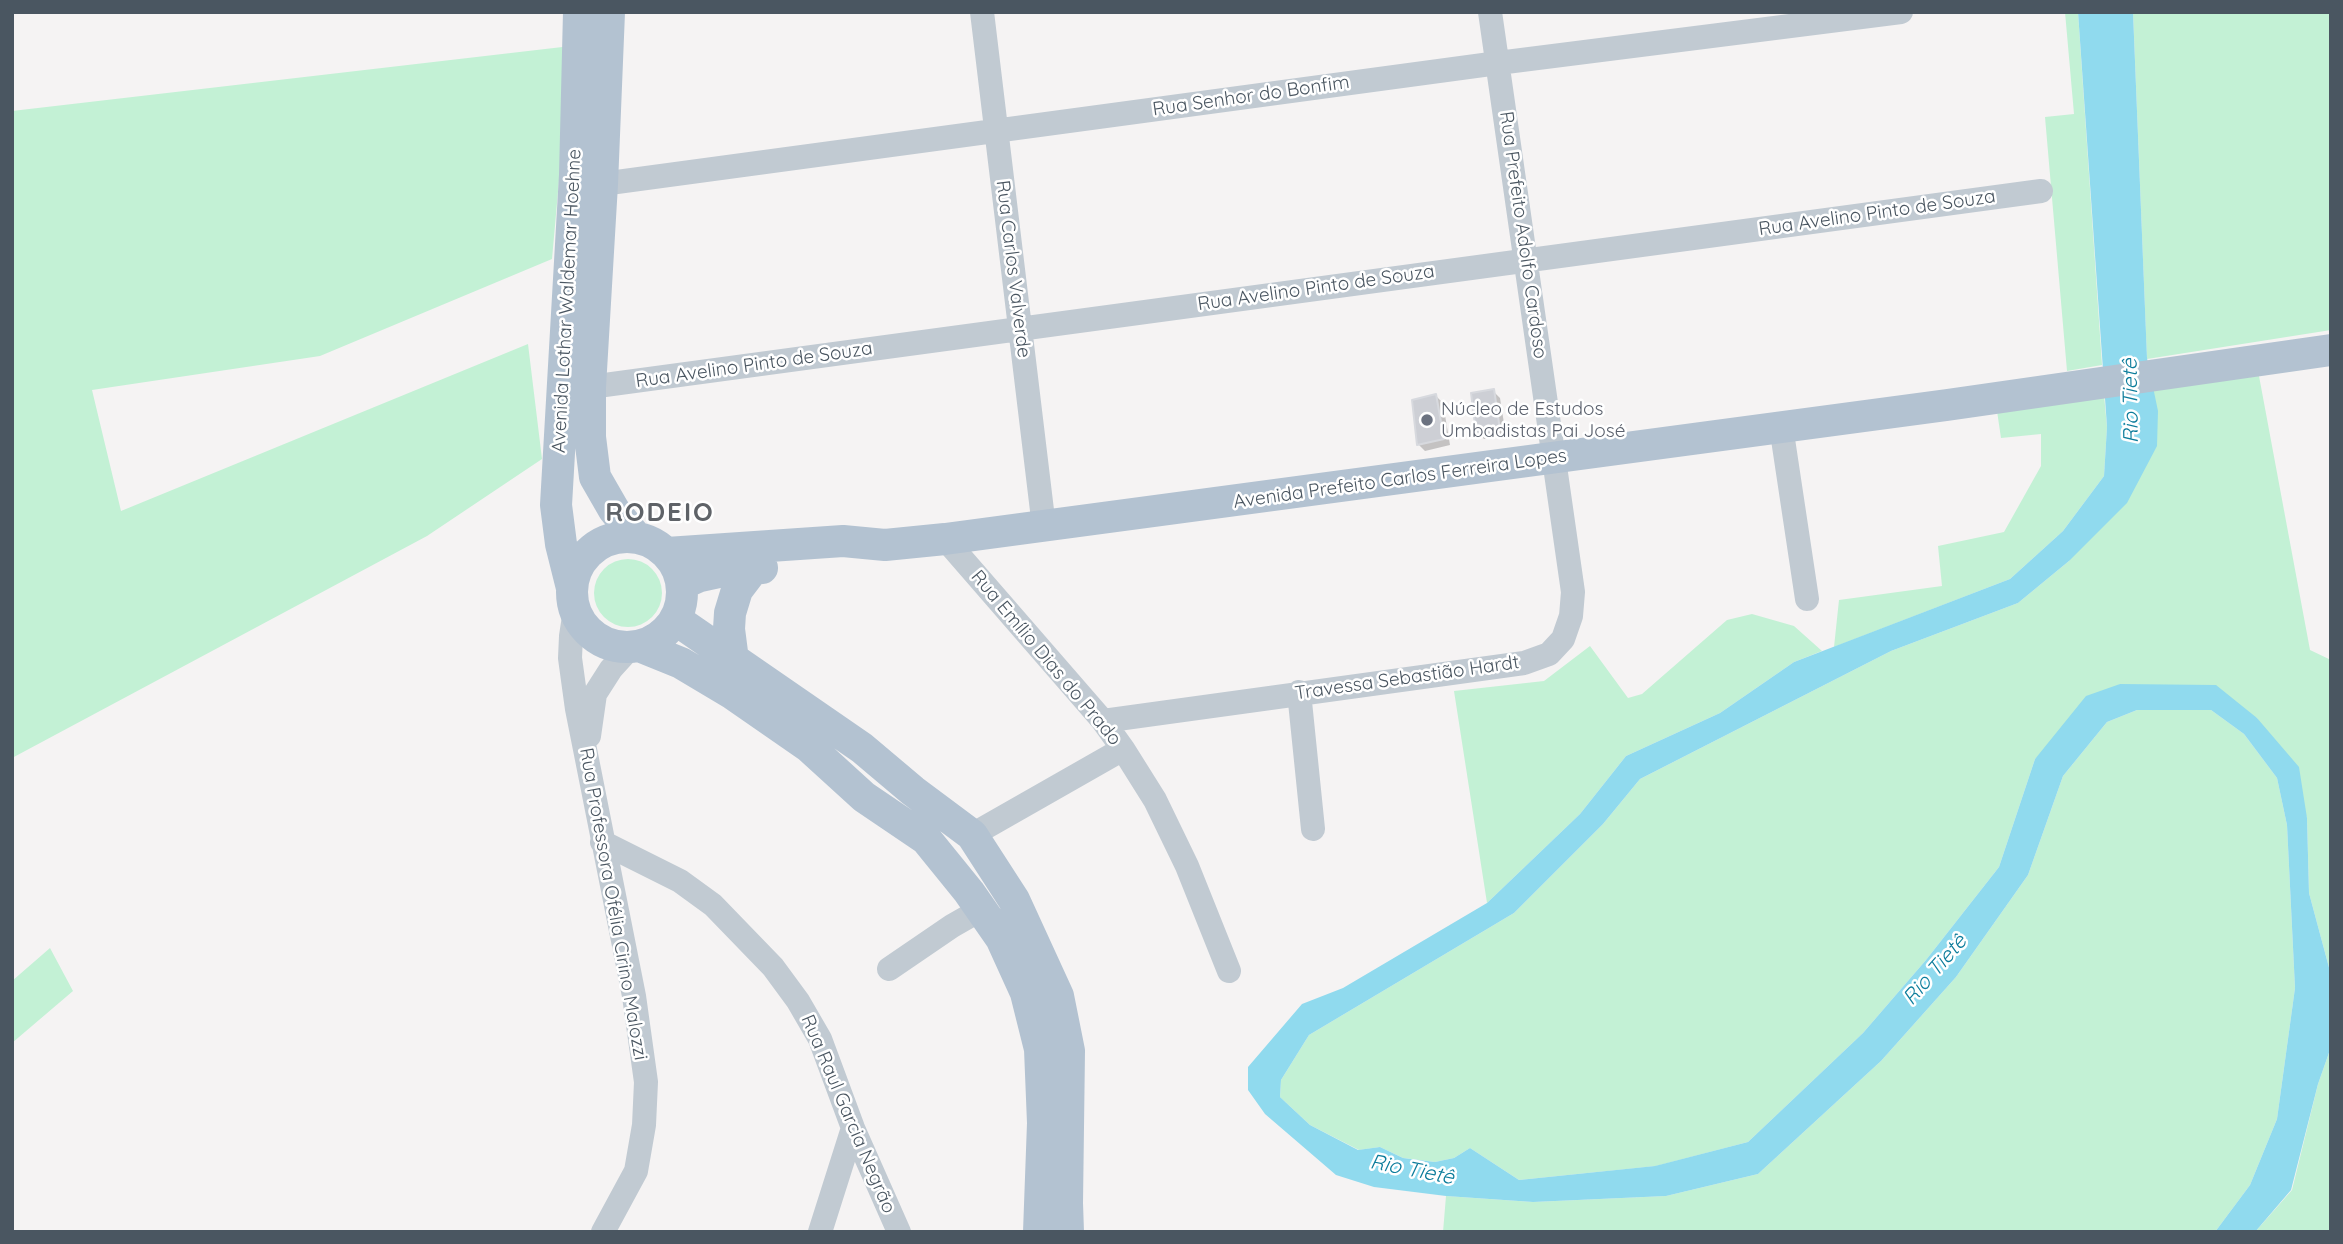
<!DOCTYPE html>
<html>
<head>
<meta charset="utf-8">
<style>
  body { margin:0 }
  #map { position:relative; width:2343px; height:1244px; overflow:hidden; background:#f5f3f3; font-family:Quicksand,sans-serif }
  canvas { display:block }
  .frame { position:absolute; inset:0; border:14px solid #4a5661; pointer-events:none }
</style>
</head>
<body>
<div id="map">
<canvas width="2343" height="1244"></canvas>
<div class="frame"></div>
</div>
<script>
const c = document.querySelector('canvas').getContext('2d');
c.lineJoin = 'round';
function paint(path, color) { c.fillStyle = color; c.fill(path, 'evenodd'); }
const shape = rows => new Path2D(rows.map(r => 'M' + r).join(''));
function stroke(path, color, width, dash) { c.strokeStyle = color; c.lineWidth = width; c.lineCap = dash ? 'butt' : 'round'; c.setLineDash(dash || []); c.stroke(path); }
function drawText(font, color, halo, rows, align = 'center') {
  c.font = font + ' Quicksand,sans-serif'; c.lineWidth = 5; c.setLineDash([]); c.textBaseline = 'middle'; c.strokeStyle = halo; c.fillStyle = color; for (const [text, x, y, turn = 0] of rows) {
    c.save(); c.translate(x, y); c.rotate((+turn || 0) * Math.PI / 180); c.textAlign = isNaN(turn) ? turn : align; if (halo) c.strokeText(text, 0, 0); c.fillText(text, 0, 0); c.restore();
  }
}
paint(shape([
  [2065,12,2078,12,2102,365,2067,371,2045,117,2074,114],
  [2133,12,2331,12,2331,330,2147,359],
  [571,46,552,259,320,356,92,390,121,511,528,344,542,459,427,536,12,758,12,111],
  [2259,376,2310,650,2331,660,2331,975,2309,893,2307,818,2257,718,2120,684,2035,759,1999,867,1926,960,1863,1033,1748,1142,1656,1166,1519,1180,1470,1148,1454,1158,1435,1162,1403,1158,1380,1147,1359,1150,1310,1125,1280,1097,1281,1080,1309,1035,1514,913,1603,824,1640,779,1891,651,2018,603,2069,561,2153,389],
  [2104,395,2107,427,2104,476,2063,531,2010,579,1834,647,1839,600,1942,586,1938,546,2004,532,2041,466,2041,434,2001,438,1997,411],
  '594 593a34 34 0 1 1 68 0a34 34 0 1 1-68 0Z',
  [1752,614,1794,626,1822,651,1794,662,1720,713,1626,756,1580,814,1487,903,1454,691,1544,681,1590,646,1628,698,1642,694,1727,620],
  [2137,710,2211,710,2244,734,2277,778,2287,825,2295,988,2277,1119,2250,1185,2215,1232,1443,1232,1446,1196,1533,1202,1666,1196,1758,1174,1881,1061,1956,977,2028,875,2063,776,2107,722],
  [50,948,73,991,12,1043,12,981],
  [2331,1047,2331,1232,2255,1232,2292,1190,2318,1084]
]), '#c3f1d5');
paint(shape([
  [2078,12,2133,12,2147,358,2158,411,2157,446,2127,503,2069,561,2018,603,1891,651,1640,779,1603,824,1514,913,1309,1035,1281,1080,1280,1097,1310,1125,1358,1150,1380,1147,1403,1158,1435,1162,1454,1158,1470,1148,1519,1180,1655,1166,1748,1142,1863,1033,1926,960,1999,867,2035,759,2086,696,2120,684,2216,685,2257,718,2299,767,2307,818,2309,893,2331,975,2331,1047,2318,1084,2291,1190,2255,1232,2215,1232,2250,1185,2277,1119,2295,988,2287,825,2277,778,2244,734,2211,710,2137,710,2107,722,2063,776,2028,875,1956,977,1881,1061,1758,1174,1666,1196,1533,1202,1446,1196,1374,1187,1336,1175,1265,1114,1248,1090,1248,1067,1302,1004,1343,988,1487,903,1580,814,1626,756,1720,713,1794,662,2010,579,2063,531,2104,476,2107,427]
]), '#90daee');
paint(shape([
  [1493,391,1500,398,1506,436,1484,439,1478,433],
  [1436,396,1443,403,1450,445,1425,451,1418,444]
]), '#0003');
const building = shape([
  [1494,389,1500,430,1476,433,1471,393,1494,389],
  [1436,394,1444,439,1417,445,1412,400,1436,394]
]);
paint(building, '#cdcfd5');
stroke(building, '#d7d9de', 2);
stroke(shape([
  [982,12,1044,527],
  [602,184,1498,63,1901,12],
  [590,387,2041,191],
  [1781,426,1807,599],
  [945,539,1103,721,1123,749,1155,800,1187,866,1229,971],
  [575,610,571,636,570,658,577,709,634,996,646,1082,644,1125,636,1171,603,1232],
  [1299,692,1313,829],
  [1103,721,1524,663,1549,654,1563,639,1571,616,1573,592,1490,12],
  [589,736,595,694,611,669,631,647],
  [972,835,1123,749],
  [602,842,680,881,713,905,773,967,798,1001,820,1039,853,1128,899,1232],
  [889,969,952,926,980,910],
  [820,1232,853,1128]
]), '#c1cad2', 24);
stroke(shape([
  [609,12,602,184,590,387,590,437,595,477,614,510,636,537],
  '572 592a55 55 0 1 1 110 0a55 55 0 1 1-110 0Z',
  [667,553,843,541,885,545,945,539,1947,405,2331,350],
  [682,584,700,576,723,571,762,568],
  [572,588,561,544,556,505,575,175,579,12],
  [675,619,862,748,913,791,972,835,1014,900,1058,996,1069,1051,1067,1203,1068,1232],
  [639,646,681,663,733,694,808,746,864,797,926,839,969,892,1001,938,1026,993,1040,1049,1043,1123,1039,1232],
  [733,660,729,629,730,613,737,590,753,569]
]), '#b3c2d1', 32);
for (const [x, y, r, color] of [
  [1427,420,7,"#6b7280"]
]) { const dot = new Path2D(); dot.arc(x, y, r, 0, 2 * Math.PI); c.fillStyle = color; c.fill(dot); stroke(dot, '#fff', 2.5); }
drawText('19px', '#4a5661', '#fff', [
  ["Rua Senhor do Bonfim",1251,96,-8],
  ["Rua Avelino Pinto de Souza",1877,213,-8],
  ["Rua Prefeito Adolfo Cardoso",1523,235,82],
  ["Rua Carlos Valverde",1013,269,83],
  ["Rua Avelino Pinto de Souza",1316,288,-8],
  ["Avenida Lothar Waldemar Hoehne",567,301,-87],
  ["Rua Avelino Pinto de Souza",754,365,-8],
  ["Avenida Prefeito Carlos Ferreira Lopes",1400,479,-8],
  ["Rua Emílio Dias do Prado",1046,658,50],
  ["Travessa Sebastião Hardt",1407,678,-8],
  ["Rua Professora Ofélia Cirino Malozzi",613,904,80],
  ["Rua Raul Garcia Negrão",848,1114,67]
]);
drawText('19px', '#5b616d', '#fff', [
  ["Núcleo de Estudos",1441,409],
  ["Umbadistas Pai José",1441,431]
], 'left');
drawText('italic 21px', '#0c7c9b', '#fff', [
  ["Rio Tietê",2131,401,-91],
  ["Rio Tietê",1935,970,-49],
  ["Rio Tietê",1412,1170,11]
]);
c.letterSpacing = '2px';
drawText('bold 26px', '#5f6368', '#fff', [
  ["RODEIO",660,513]
]);
c.letterSpacing = '0px';
</script>
</body>
</html>
